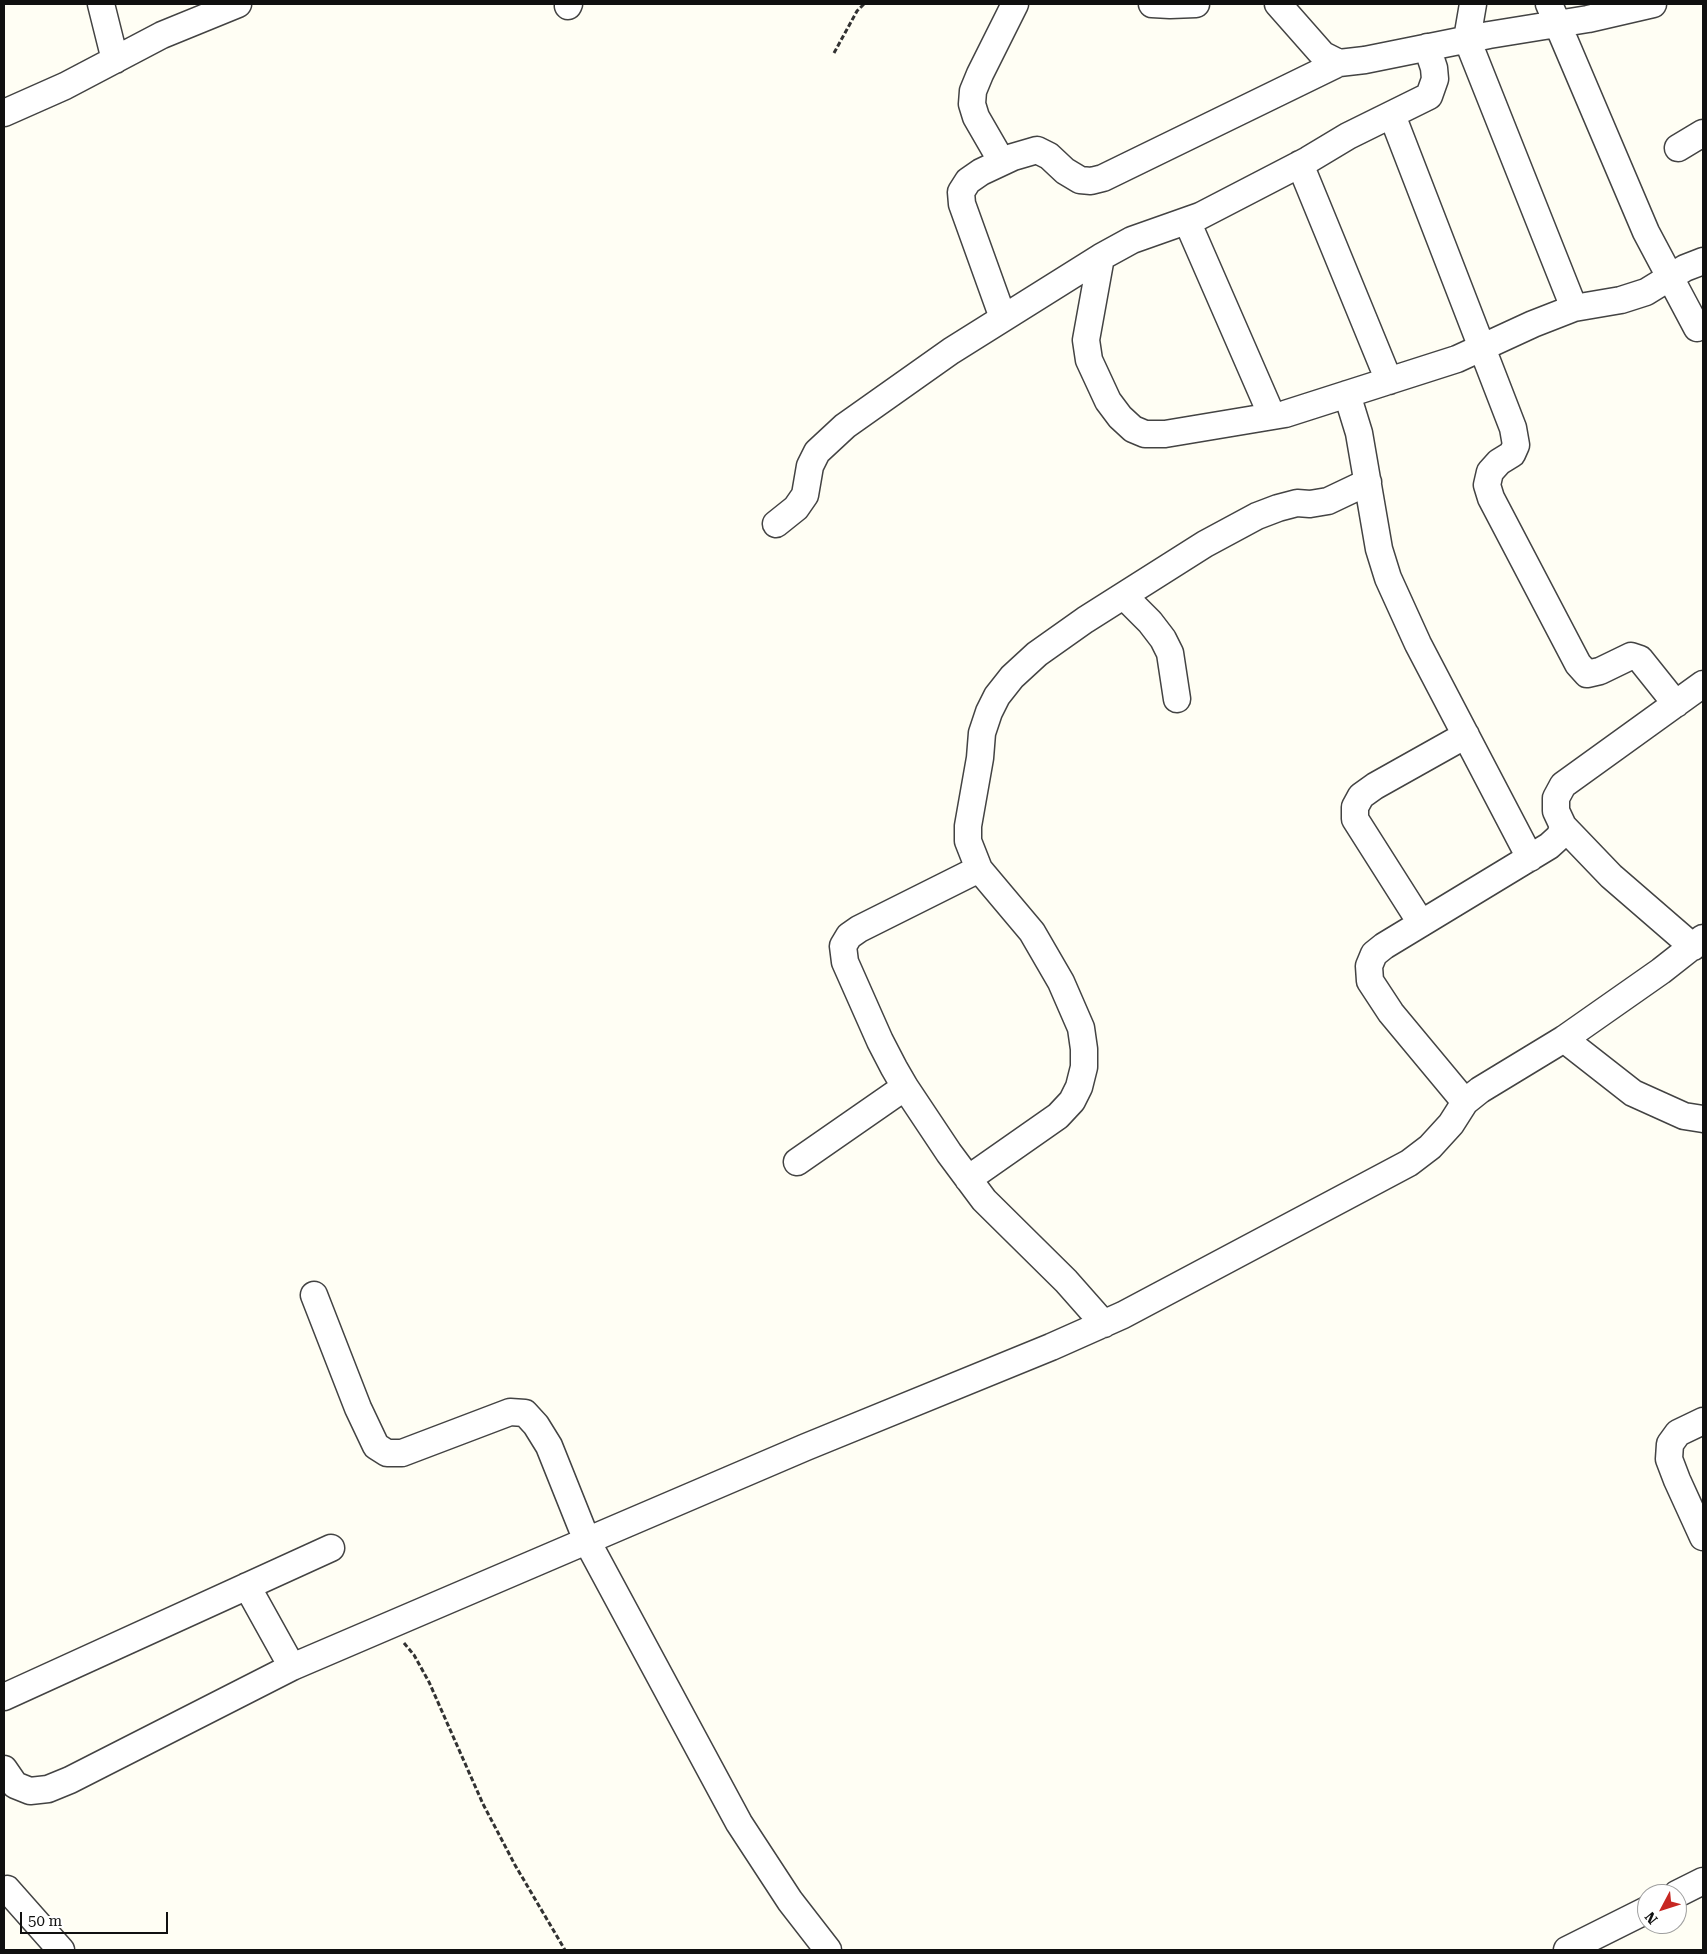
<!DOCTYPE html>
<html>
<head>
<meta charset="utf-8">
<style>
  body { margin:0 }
  #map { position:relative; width:1707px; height:1954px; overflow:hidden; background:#fffef4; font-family:"Roboto Serif",serif }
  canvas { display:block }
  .frame { position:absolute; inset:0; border:5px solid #101010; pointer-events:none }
  .north { position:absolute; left:1637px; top:1884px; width:50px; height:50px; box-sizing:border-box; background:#fff; border:1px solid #9f9f9f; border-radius:50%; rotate:230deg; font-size:14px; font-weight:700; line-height:20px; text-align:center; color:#101010 }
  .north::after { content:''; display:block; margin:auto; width:18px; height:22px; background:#c72722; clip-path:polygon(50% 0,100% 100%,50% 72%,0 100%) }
  .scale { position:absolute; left:20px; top:1912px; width:148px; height:22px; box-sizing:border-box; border:2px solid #101010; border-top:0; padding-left:6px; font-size:15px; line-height:18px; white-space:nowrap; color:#101010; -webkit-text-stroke:4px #fff; paint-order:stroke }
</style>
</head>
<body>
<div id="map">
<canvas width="1707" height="1954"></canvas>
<div class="frame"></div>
<div class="north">N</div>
<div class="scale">50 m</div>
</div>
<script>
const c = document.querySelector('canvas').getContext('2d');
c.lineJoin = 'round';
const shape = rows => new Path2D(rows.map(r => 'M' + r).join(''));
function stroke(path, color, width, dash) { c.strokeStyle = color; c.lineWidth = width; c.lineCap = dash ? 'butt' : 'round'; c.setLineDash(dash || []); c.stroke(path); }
const minor = shape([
  [101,4,115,60],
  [1152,4,1170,5,1196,4],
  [1278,4,1323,55,1339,63,1365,60,1489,35,1588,19,1653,4],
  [1473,4,1467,39,1574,308],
  [1549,4,1646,232,1697,328],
  [568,6,569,4],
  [4,113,65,86,162,35,238,4],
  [1392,115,1513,428,1516,445,1512,454,1499,462,1490,472,1487,485,1491,498,1578,664,1587,674,1600,671,1631,656,1640,659,1676,704],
  [1678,148,1703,133],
  [1002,162,976,117,972,104,973,91,980,74,1015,4],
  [1300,164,1389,381],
  [1187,221,1272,416],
  [1101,257,1086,340,1089,360,1108,401,1120,417,1133,429,1145,434,1165,434,1285,414,1457,359,1533,324,1574,308,1621,300,1646,292,1685,268,1703,261],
  [1003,318,962,204,961,192,968,181,981,172,1013,157,1037,150,1049,156,1065,171,1080,180,1091,181,1103,178,1339,63],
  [1347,394,1359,433,1379,549,1388,578,1418,644,1530,858],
  [776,524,796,508,805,495,810,466,817,452,845,426,951,351,1101,257,1132,240,1200,216,1308,160,1348,136,1429,96,1435,79,1434,68,1427,47],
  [1124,596,1150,622,1163,639,1170,653,1177,699],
  [1563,826,1611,876,1693,947],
  [979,869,859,929,849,936,843,946,845,962,880,1041,894,1068,905,1087,949,1153,984,1200,1066,1281,1104,1324],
  [1421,923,1355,819,1355,807,1361,796,1375,786,1466,735],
  [1564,1039,1633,1093,1684,1116,1703,1119],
  [1465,1102,1391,1013,1370,981,1369,966,1374,954,1384,946,1549,846,1560,836,1563,826,1556,811,1556,798,1563,785,1703,684],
  [797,1162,905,1087],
  [968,1179,1058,1116,1072,1101,1079,1087,1084,1067,1084,1049,1081,1028,1061,982,1032,932,979,869,968,841,968,826,980,758,982,733,989,712,997,696,1012,677,1037,654,1085,620,1205,544,1257,516,1278,508,1297,503,1310,504,1328,501,1368,482],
  [314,1295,358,1408,376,1446,387,1453,402,1453,510,1412,525,1413,536,1425,549,1446,587,1541,739,1823,790,1901,828,1950],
  [1703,1421,1678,1433,1670,1444,1669,1459,1677,1480,1703,1537],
  [247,1586,292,1667],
  [4,1697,331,1548],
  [4,1769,15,1785,30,1791,48,1789,70,1780,292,1667,806,1447,1051,1347,1123,1315,1409,1163,1430,1147,1451,1124,1465,1102,1480,1090,1564,1039,1661,971,1703,938],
  [7,1889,61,1950],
  [1677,1894,1703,1881],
  [1567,1950,1647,1910]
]);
stroke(minor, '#434343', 29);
stroke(shape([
  [834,53,857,11,864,4],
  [404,1643,414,1655,429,1682,483,1804,515,1865,565,1950]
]), '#323232', 3, [5, 2.5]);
stroke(minor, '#fff', 26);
</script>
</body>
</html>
